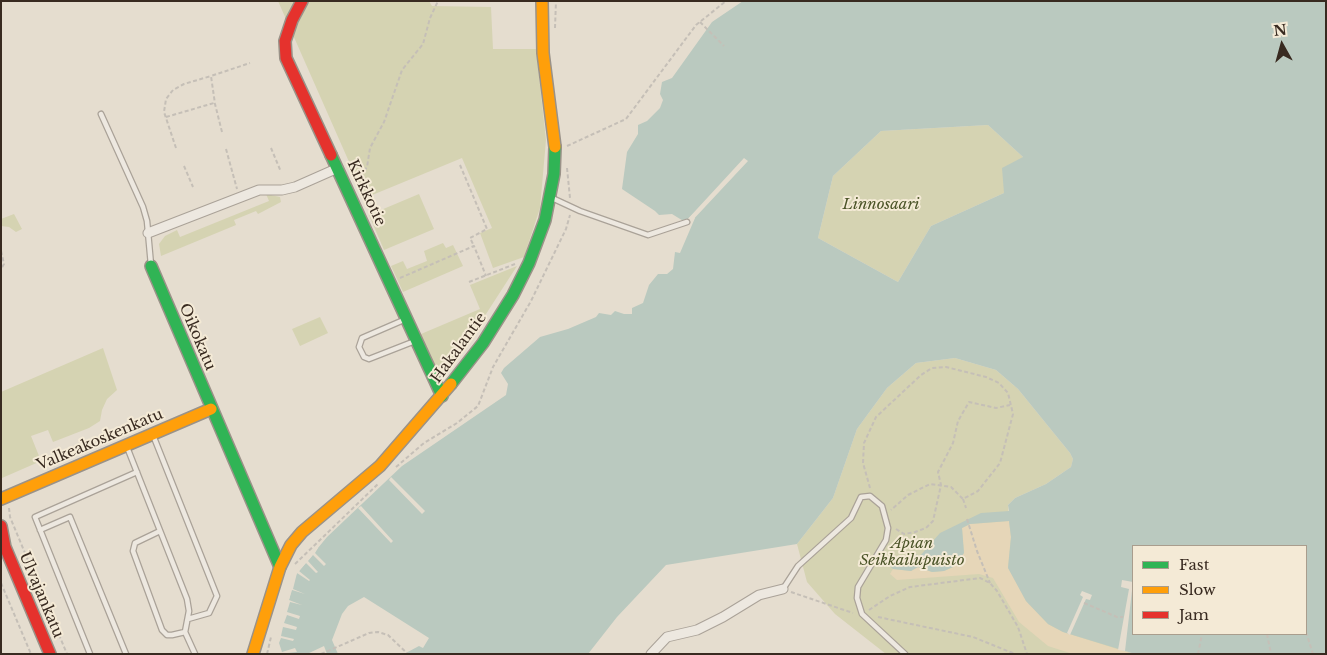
<!DOCTYPE html>
<html>
<head>
<meta charset="utf-8">
<style>
  body { margin:0 }
  #map { position:relative; width:1327px; height:655px; overflow:hidden; background:#e5ddcf; font-family:"Libre Baskerville",serif }
  canvas { display:block }
  .frame { position:absolute; inset:0; border:2px solid #382a20; pointer-events:none }
  .legend { position:absolute; left:1132px; top:545px; width:175px; height:90px; box-sizing:border-box; background:#f4ead6; border:1px solid #a99d8d; margin:0; padding:6px 9px; list-style:none; font-size:15px; color:#382a20 }
  .legend li { display:flex; align-items:center; gap:10px; height:25px }
  .legend b { width:25px; border:1px solid #a99d8d }
  .north { position:absolute; left:1257px; top:20px; width:50px; height:50px; -webkit-text-stroke:4px #f4ead6; paint-order:stroke; rotate:353deg; font-size:14px; font-weight:700; line-height:20px; text-align:center; color:#382a20 }
  .north::after { content:''; display:block; margin:auto; width:18px; height:22px; background:#382a20; clip-path:polygon(50% 0,100% 100%,50% 72%,0 100%) }
</style>
</head>
<body>
<div id="map">
<canvas width="1327" height="655"></canvas>
<div class="frame"></div>
<ul class="legend">
<li><b style="height:6px;background:#30b455"></b>Fast</li>
<li><b style="height:6px;background:#ff9f0a"></b>Slow</li>
<li><b style="height:6px;background:#e5322d"></b>Jam</li>
</ul>
<div class="north">N</div>
</div>
<script>
const c = document.querySelector('canvas').getContext('2d');
c.lineJoin = 'round';
function paint(path, color) { c.fillStyle = color; c.fill(path, 'evenodd'); }
const shape = rows => new Path2D(rows.map(r => 'M' + r).join(''));
function stroke(path, color, width, dash) { c.strokeStyle = color; c.lineWidth = width; c.lineCap = dash ? 'butt' : 'round'; c.setLineDash(dash || []); c.stroke(path); }
function drawText(font, color, halo, rows, align = 'center') {
  c.font = font + ' "Libre Baskerville",serif'; c.lineWidth = 4; c.setLineDash([]); c.textBaseline = 'middle'; c.strokeStyle = halo; c.fillStyle = color; for (const [text, x, y, turn = 0] of rows) {
    c.save(); c.translate(x, y); c.rotate((+turn || 0) * Math.PI / 180); c.textAlign = isNaN(turn) ? turn : align; if (halo) c.strokeText(text, 0, 0); c.fillText(text, 0, 0); c.restore();
  }
}
paint(shape([
  [278,1,429,1,432,6,491,7,493,49,536,49,546,140,540,208,524,257,493,268,480,233,492,228,462,158,365,198],
  [988,125,1023,157,1004,193,931,226,898,282,818,238,833,176,881,131],
  [266,194,280,197,281,202,258,214,256,211,234,220,236,225,161,256,159,244,165,236,177,230,180,237,269,201],
  [419,194,434,229,384,250,369,215],
  [14,214,22,229,16,232,9,227,1,226,1,219],
  [443,243,446,248,453,245,463,266,403,292,391,266,403,261,407,269,427,261,424,251],
  [517,266,446,376,442,378,437,374,421,334,480,309,470,285],
  [320,317,328,333,300,346,292,329],
  [103,348,117,390,107,399,102,410,100,421,89,428,53,442,48,430,31,436,41,461,2,478,1,392],
  [955,358,996,370,1018,389,1070,453,1073,459,1071,467,1046,484,1015,498,1008,505,1009,521,1125,651,1135,654,886,654,835,614,807,582,797,544,833,498,857,429,887,388,916,363]
]), '#d5d3b2');
paint(shape([
  [1009,521,1011,537,1008,567,1026,601,1048,624,1063,632,1133,654,1073,654,1048,646,1019,622,993,578,979,574,897,580,890,574,893,569,911,571,918,567,932,572,944,571,953,567,964,553,962,528,970,524]
]), '#e6d6b8');
paint(shape([
  [743,1,1326,1,1326,654,1135,654,1063,632,1048,624,1026,601,1008,568,1011,537,1009,521,970,524,962,528,964,553,953,567,944,571,932,572,918,567,911,571,893,569,887,563,886,556,900,558,913,553,920,556,940,533,981,513,1009,511,1008,505,1015,498,1046,484,1071,467,1073,459,1070,453,1018,389,996,370,955,358,916,363,887,388,857,429,833,498,797,544,666,565,617,617,588,654,404,654,419,646,423,648,429,638,364,597,348,606,342,614,332,640,338,654,327,654,324,646,307,654,280,654,278,643,295,576,327,537,402,466,506,395,508,384,501,373,504,368,540,337,568,329,596,317,599,313,611,315,615,311,624,314,632,314,632,308,643,303,649,285,658,274,667,274,673,269,675,252,680,253,695,218,693,214,685,222,672,214,659,215,655,211,622,189,627,152,638,134,638,125,647,121,660,108,663,100,660,94,662,82,672,78,712,22],
  [988,125,1023,157,1002,168,1004,193,931,226,898,282,818,238,833,176,881,131],
  [1133,546,1306,546,1306,634,1133,634]
]), '#bac9bf');
paint(shape([
  [744,158,748,161,690,223,692,218,688,223,685,222],
  [391,477,425,511,422,514,389,480],
  [361,506,393,541,391,543,358,508],
  [316,547,318,548,315,553,326,564,324,566,313,555,308,561,318,572,316,573,306,563,299,571,310,580,309,581,297,573,293,589,305,594,292,590,289,600,302,605,290,602,287,612,300,616,299,619,287,615,284,623,297,627,296,630,283,627,281,636,294,639,293,641,281,638,279,643,282,652,295,648,297,652,278,654,276,642,295,572],
  [1122,580,1133,582,1125,651,1118,650,1129,589,1121,587],
  [1082,591,1092,595,1090,600,1086,599,1070,635,1067,633,1083,597,1080,595]
]), '#e5ddcf');
const lane = shape([
  [101,114,143,207,147,221,151,265],
  [552,198,580,211,648,235,687,222],
  [406,319,362,338,359,347,364,357,369,359,415,341],
  [153,435,217,596,209,613,188,619],
  [127,447,187,599,189,611,185,632,195,654],
  [40,530,70,517,126,654],
  [160,531,135,543,133,551,162,630,167,635,172,635,185,632],
  [783,589,798,566,851,518,861,497,870,496,882,506,888,528,886,540,858,587,857,598,862,614,905,654],
  [90,654,35,517,137,472]
]);
const street = shape([
  [148,233,259,190,282,190,295,187,338,168],
  [651,654,667,637,697,630,723,617,759,595,783,589]
]);
const fast = shape([
  [331,155,442,396],
  [151,266,280,567],
  [451,384,483,343,513,295,529,263,545,220,554,174,555,147]
]);
const slow = shape([
  [542,1,543,53,555,147],
  [1,499,211,409],
  [253,654,280,567,291,545,302,532,380,466,451,384]
]);
const jam = shape([
  [302,1,292,20,285,41,286,58,331,155],
  [1,526,5,547,50,654]
]);
stroke(lane, '#aaa298', 7);
stroke(street, '#aaa298', 11);
stroke(fast, '#9a9288', 14);
stroke(slow, '#9a9288', 14);
stroke(jam, '#9a9288', 14);
stroke(shape([
  [700,22,724,46],
  [555,28,556,1],
  [166,117,214,103],
  [222,132,215,104,211,76,250,63],
  [567,146,626,119,696,25,726,1],
  [176,148,164,112,166,99,173,90,184,84,211,76],
  [271,148,281,172],
  [226,149,237,189],
  [460,165,487,229,470,238,474,246],
  [184,166,193,187],
  [567,168,570,198],
  [356,181,367,167,370,148,384,122,402,70,423,44,430,18,438,1],
  [1,251,4,264,1,269],
  [400,278,474,246,486,276],
  [469,282,515,264],
  [396,467,424,443,457,423,478,406,493,367,531,301,566,229,570,215],
  [870,488,863,463,864,443,876,417,921,375,932,368,946,367,986,377,999,383,1008,393,1013,414,1000,463,978,491,963,499,951,487,930,484,908,495,891,510],
  [963,499,966,508],
  [9,508,10,517,67,654],
  [967,519,977,551,990,583],
  [896,529,904,534,915,532,926,528,933,521,941,485,938,472,953,443,958,421,969,402,996,408,1010,405],
  [295,564,378,484],
  [1,583,31,654],
  [791,592,853,613],
  [1084,603,1117,617,1123,617],
  [869,610,890,596,910,587,980,578,990,583,997,591,1018,627,1027,654],
  [878,617,973,637,1015,654],
  [1306,632,1313,654],
  [1267,634,1271,654],
  [267,654,271,637],
  [321,654,369,633,378,632,388,635,408,654],
  [1198,654,1202,634]
]), '#c5bfb7', 2, [4, 2.5]);
stroke(lane, '#ede8e0', 4.5);
stroke(street, '#ede8e0', 9);
stroke(fast, '#30b455', 11);
stroke(slow, '#ff9f0a', 11);
stroke(jam, '#e5322d', 11);
drawText('15px', '#382a20', '#f4ead6', [
  ["Kirkkotie",366,193,65],
  ["Oikokatu",197,337,67],
  ["Hakalantie",459,348,-54],
  ["Valkeakoskenkatu",100,440,-23],
  ["Ulvajankatu",41,595,67]
]);
drawText('italic 15px', '#4b5428', '#f4ead6', [
  ["Linnosaari",881,205],
  ["Apian",912,544],
  ["Seikkailupuisto",912,561]
]);
</script>
</body>
</html>
